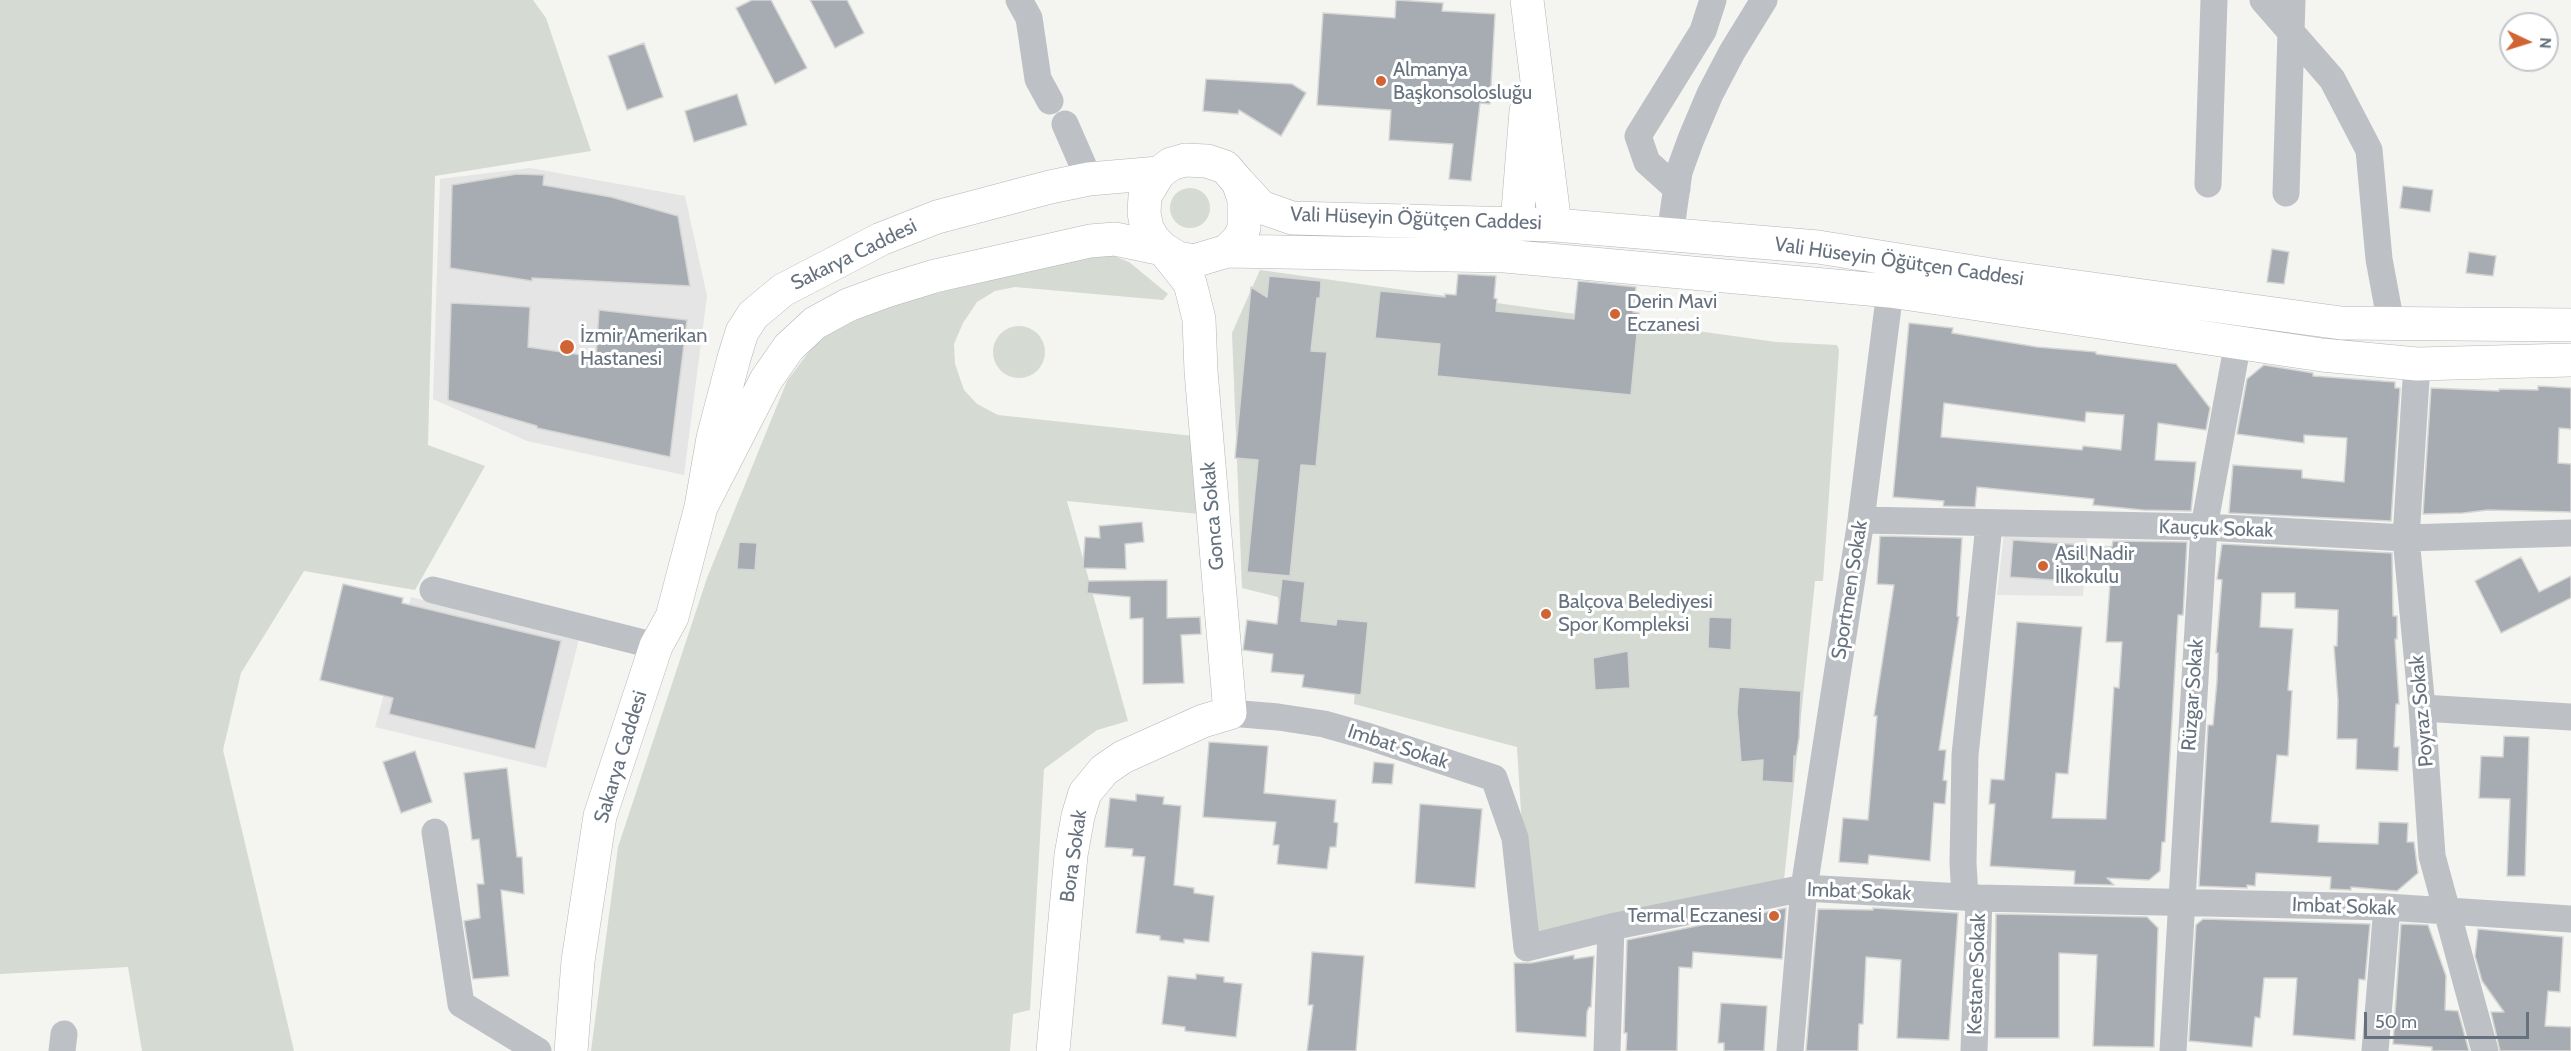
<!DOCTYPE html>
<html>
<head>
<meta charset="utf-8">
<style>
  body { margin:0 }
  #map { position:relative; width:2571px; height:1051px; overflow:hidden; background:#f4f4f0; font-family:Cabin,sans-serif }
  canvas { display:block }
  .north { position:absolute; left:2499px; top:12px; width:60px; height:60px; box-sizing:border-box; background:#fff; border:2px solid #c2c7cc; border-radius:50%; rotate:94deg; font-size:16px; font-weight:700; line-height:24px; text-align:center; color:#66727f }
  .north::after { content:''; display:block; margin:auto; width:21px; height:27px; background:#d16434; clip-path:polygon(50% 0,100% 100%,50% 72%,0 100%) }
  .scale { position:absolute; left:2364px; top:1012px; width:165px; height:27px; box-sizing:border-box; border:3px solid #66727f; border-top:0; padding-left:8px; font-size:18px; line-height:21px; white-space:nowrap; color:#66727f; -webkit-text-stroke:4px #fff; paint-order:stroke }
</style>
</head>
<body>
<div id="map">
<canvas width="2571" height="1051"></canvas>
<div class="north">N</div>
<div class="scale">50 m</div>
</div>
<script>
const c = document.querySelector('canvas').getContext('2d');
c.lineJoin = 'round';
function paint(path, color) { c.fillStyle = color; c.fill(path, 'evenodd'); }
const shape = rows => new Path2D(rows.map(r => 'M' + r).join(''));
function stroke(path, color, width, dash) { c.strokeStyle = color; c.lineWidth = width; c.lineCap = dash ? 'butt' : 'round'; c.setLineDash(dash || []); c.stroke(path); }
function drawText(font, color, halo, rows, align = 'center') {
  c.font = font + ' Cabin,sans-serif'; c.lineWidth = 6; c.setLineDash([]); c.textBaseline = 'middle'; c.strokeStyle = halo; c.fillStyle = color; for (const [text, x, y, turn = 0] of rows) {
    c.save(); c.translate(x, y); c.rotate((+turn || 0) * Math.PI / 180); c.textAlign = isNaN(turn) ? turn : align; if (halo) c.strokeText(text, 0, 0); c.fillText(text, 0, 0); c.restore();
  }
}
paint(shape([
  [530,168,685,196,707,296,684,475,527,441,433,399,440,179],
  [2004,533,2087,538,2083,596,1997,595],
  [411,597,579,639,546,768,375,727]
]), '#e4e5e4');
paint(shape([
  [0,0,533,0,546,18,591,151,435,176,428,445,485,466,415,590,304,571,241,673,223,750,294,1051,142,1051,128,967,0,974],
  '1170 208a20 20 0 1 1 40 0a20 20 0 1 1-40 0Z',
  [1096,255,1114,256,1129,262,1168,294,1163,300,1015,287,995,291,977,302,963,323,954,344,955,364,964,390,977,404,998,415,1193,436,1199,514,1067,501,1128,721,1097,730,1044,769,1030,1010,1013,1014,1010,1051,591,1051,618,847,707,578,787,381,817,341,883,306],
  [1260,270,1776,342,1837,345,1839,350,1823,581,1815,581,1784,880,1529,940,1517,747,1354,704,1358,646,1282,632,1278,597,1242,588,1232,333],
  '993 352a26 26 0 1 1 52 0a26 26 0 1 1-52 0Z'
]), '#d5dad2');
const building = shape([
  [752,0,771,0,807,68,775,84,736,8,752,0],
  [810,0,847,0,864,33,835,48,810,0],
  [1396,0,1443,3,1442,11,1495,14,1490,104,1480,103,1471,181,1449,179,1453,144,1389,140,1391,110,1317,105,1323,13,1395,18,1396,0],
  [644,43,663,97,627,110,608,56,644,43],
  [1206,79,1292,84,1306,93,1281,136,1239,110,1238,114,1203,111,1206,79],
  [737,94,747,125,694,142,685,111,737,94],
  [517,174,544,175,543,185,611,197,678,216,690,286,532,278,532,281,450,268,452,185,517,174],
  [2403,186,2433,190,2430,212,2400,208,2403,186],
  [2272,249,2289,252,2284,284,2267,282,2272,249],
  [2469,252,2496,256,2493,276,2466,273,2469,252],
  [1458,274,1496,276,1494,298,1497,299,1496,311,1574,319,1578,281,1636,287,1633,312,1639,313,1631,395,1437,376,1440,344,1375,338,1380,291,1445,297,1445,294,1456,295,1458,274],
  [1269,276,1321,281,1320,298,1317,298,1311,351,1327,352,1316,466,1301,465,1290,576,1247,572,1258,460,1235,458,1251,287,1267,297,1269,276],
  [451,303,530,307,528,347,596,357,599,310,687,320,670,457,537,428,537,426,448,400,451,303],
  [1909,323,1953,328,1952,333,2037,347,2096,352,2096,354,2176,364,2210,408,2206,430,2158,423,2155,460,2196,462,2191,511,2143,510,2093,505,2094,499,1977,487,1975,507,1943,506,1944,501,1893,497,1909,323],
  [1944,403,2085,422,2086,412,2124,415,2121,450,2083,446,2082,450,1941,437,1944,403],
  [2264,365,2313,373,2313,376,2395,382,2395,388,2400,388,2391,521,2229,513,2233,465,2302,470,2302,478,2344,482,2347,438,2304,435,2304,443,2237,434,2247,379,2264,365],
  [2538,386,2571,388,2571,429,2559,428,2558,463,2571,464,2571,512,2488,510,2463,513,2423,514,2431,388,2499,391,2499,389,2538,390,2538,386],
  [1142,522,1144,542,1125,544,1126,569,1083,568,1085,537,1100,538,1099,526,1142,522],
  [1880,536,1962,538,1957,616,1959,617,1939,750,1946,750,1943,780,1947,781,1945,804,1934,803,1930,861,1869,855,1868,864,1839,862,1843,818,1868,820,1877,716,1874,716,1894,585,1877,584,1880,536],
  [2013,540,2112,547,2113,541,2187,542,2183,615,2178,615,2165,842,2162,842,2160,871,2149,880,2107,878,2114,885,2074,884,2075,871,1990,866,1995,804,1989,804,1991,779,2004,780,2017,622,2082,627,2068,774,2056,773,2052,818,2106,819,2114,687,2119,688,2122,642,2106,642,2110,584,2010,577,2013,540],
  [739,542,757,543,755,570,737,569,739,542],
  [2222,544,2392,553,2393,616,2397,616,2397,639,2395,639,2399,704,2396,704,2394,747,2399,747,2398,771,2356,769,2357,739,2337,739,2338,701,2334,646,2337,646,2338,610,2295,608,2295,593,2262,593,2260,627,2293,629,2288,690,2292,691,2288,756,2277,755,2271,822,2319,825,2318,842,2378,844,2379,822,2408,823,2407,842,2414,842,2418,873,2397,891,2351,887,2351,890,2330,889,2331,877,2256,873,2255,886,2247,885,2247,888,2199,886,2208,725,2213,725,2217,681,2218,653,2216,653,2222,580,2217,579,2222,544],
  [2521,557,2539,592,2571,576,2571,598,2501,633,2475,581,2521,557],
  [1282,579,1305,582,1301,621,1336,625,1337,619,1368,622,1361,695,1302,687,1304,675,1271,672,1273,654,1243,650,1247,620,1277,624,1282,579],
  [1167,580,1167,618,1200,617,1201,634,1181,635,1184,683,1143,684,1143,618,1130,619,1130,597,1087,593,1088,581,1167,580],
  [343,584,403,598,402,603,561,641,535,749,389,714,393,698,320,680,343,584],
  [1709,617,1732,618,1731,650,1708,648,1709,617],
  [1628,651,1630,688,1595,690,1593,658,1628,651],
  [1739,687,1801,691,1799,738,1796,756,1794,756,1793,783,1762,781,1763,760,1741,762,1737,711,1739,687],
  [2504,736,2529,737,2525,876,2507,876,2510,799,2479,798,2481,756,2503,757,2504,736],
  [1209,742,1268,746,1264,793,1336,800,1334,822,1338,823,1336,847,1330,847,1327,869,1277,864,1279,845,1273,845,1276,822,1203,817,1209,742],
  [415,751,432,802,401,813,383,762,415,751],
  [1374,762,1394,764,1392,784,1372,783,1374,762],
  [507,768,517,857,522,857,524,894,501,890,509,976,473,979,464,921,480,918,477,884,484,884,479,839,472,840,464,773,507,768],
  [1136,794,1164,797,1163,804,1181,806,1174,885,1194,888,1194,893,1214,896,1209,942,1184,939,1184,943,1160,940,1160,936,1136,933,1145,857,1132,856,1133,849,1105,847,1110,798,1136,801,1136,794],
  [1420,804,1482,809,1475,888,1415,883,1420,804],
  [1786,908,1782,959,1693,952,1692,968,1679,967,1677,1051,1626,1051,1627,1033,1624,1033,1627,940,1786,908],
  [1873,908,1958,913,1949,1040,1897,1038,1901,960,1866,957,1863,1024,1859,1024,1858,1051,1806,1051,1818,909,1873,910,1873,908],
  [1996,914,2147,917,2158,928,2154,1047,2093,1046,2097,955,2059,953,2059,1038,1995,1038,1996,914],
  [2203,919,2370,924,2365,980,2359,979,2355,1040,2293,1035,2297,978,2264,978,2260,1018,2255,1017,2252,1047,2189,1041,2196,925,2203,919],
  [2401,924,2428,925,2446,976,2445,1010,2458,1011,2469,1051,2432,1051,2432,1047,2393,1044,2401,924],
  [2478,929,2563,937,2560,992,2548,991,2545,1026,2571,1027,2571,1051,2500,1051,2491,1012,2504,1012,2482,981,2475,956,2478,929],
  [1312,952,1364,956,1356,1051,1307,1051,1313,1005,1308,1005,1312,952],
  [1574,955,1574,959,1594,956,1591,1007,1589,1007,1587,1012,1586,1037,1516,1032,1514,963,1531,963,1574,955],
  [1196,974,1224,977,1224,982,1242,984,1236,1037,1185,1031,1185,1027,1162,1024,1168,976,1196,979,1196,974],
  [1721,1003,1767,1006,1764,1051,1724,1051,1724,1043,1718,1043,1721,1003]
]);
paint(building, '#a6acb2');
stroke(building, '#d5d5d3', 1.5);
const secondary = shape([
  [1527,0,1555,225],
  [1238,182,1261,207,1292,218,1555,225,1818,247,1998,276,2341,323,2571,325],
  [1517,223,1526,111],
  [1227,251,1505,256,1890,291,2322,355,2417,364,2571,360],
  [701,507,766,380,789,347,815,323,848,305,886,291,935,276,1090,241,1115,239,1163,249,1178,258,1194,261,1227,251,1239,239,1244,228,1244,199,1238,182,1225,167,1207,161,1185,160,1171,164,1159,173,1145,196,1144,213,1147,228,1153,239,1163,249,1190,283,1199,319,1201,371,1230,713,1203,721,1123,757,1104,770,1085,793,1078,816,1071,855,1053,1051],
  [571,1051,578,961,600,816,656,646,672,617,701,507,713,438,734,358,742,332,753,315,783,290,881,239,937,217,1050,187,1089,179,1159,173]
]);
stroke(secondary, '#b2b6ba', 34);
stroke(shape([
  [1019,0,1029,18,1038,79,1050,101],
  [2263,0,2332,79,2369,150,2379,259,2391,324],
  [1065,124,1089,179],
  [2208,184,2214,0],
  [1677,189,1647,162,1638,136,1703,31,1713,0],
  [2286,193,2292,0],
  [1670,235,1679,172,1691,139,1710,94,1732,52,1764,0],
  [2417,364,2406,538,2422,708,2432,856,2485,1051],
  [1861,520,2204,527,2406,538,2571,533],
  [433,590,656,646],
  [2422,708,2571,717],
  [1230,713,1278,717,1324,724,1370,737,1494,778,1515,838,1527,948,1611,927,1804,888,1979,898,2387,907,2571,919],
  [435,832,461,1004,538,1051],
  [1965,897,1963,863,1965,755,1989,525],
  [62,1051,64,1034],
  [1607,1051,1611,927],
  [1790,1051,1804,888,1861,520,1890,291],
  [1974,1051,1979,898],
  [2173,1051,2204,527,2238,342],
  [2375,1051,2387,907]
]), '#bdc0c4', 27);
stroke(secondary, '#fff', 33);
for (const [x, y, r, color] of [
  [1381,81,6,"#d16434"],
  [1615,314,6,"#d16434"],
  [567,347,8,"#d16434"],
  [2043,566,6,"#d16434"],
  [1546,614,6,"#d16434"],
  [1774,916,6,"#d16434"]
]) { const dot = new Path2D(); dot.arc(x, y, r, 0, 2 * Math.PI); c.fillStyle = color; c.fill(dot); stroke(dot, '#fff', 2); }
drawText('20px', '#66727f', '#fff', [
  ["Almanya",1393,70],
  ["Başkonsolosluğu",1393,93],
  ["Derin Mavi",1627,302],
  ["Eczanesi",1627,325],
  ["İzmir Amerikan",580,336],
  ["Hastanesi",580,359],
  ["Asil Nadir",2055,554],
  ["İlkokulu",2055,577],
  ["Balçova Belediyesi",1558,602],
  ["Spor Kompleksi",1558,625],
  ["Termal Eczanesi",1762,916,"right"]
], 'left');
drawText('20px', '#66727f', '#fff', [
  ["Vali Hüseyin Öğütçen Caddesi",1416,219,2],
  ["Sakarya Caddesi",854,255,-26],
  ["Vali Hüseyin Öğütçen Caddesi",1899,262,8],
  ["Gonca Sokak",1213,516,-95],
  ["Kauçuk Sokak",2216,529,2],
  ["Sportmen Sokak",1850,590,-81],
  ["Rüzgar Sokak",2193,695,-86],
  ["Poyraz Sokak",2422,711,-95],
  ["Imbat Sokak",1398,747,18],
  ["Sakarya Caddesi",621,757,-73],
  ["Bora Sokak",1074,856,-82],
  ["Imbat Sokak",1859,892,2],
  ["Imbat Sokak",2344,907,2],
  ["Kestane Sokak",1977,974,-88]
]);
</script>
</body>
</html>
